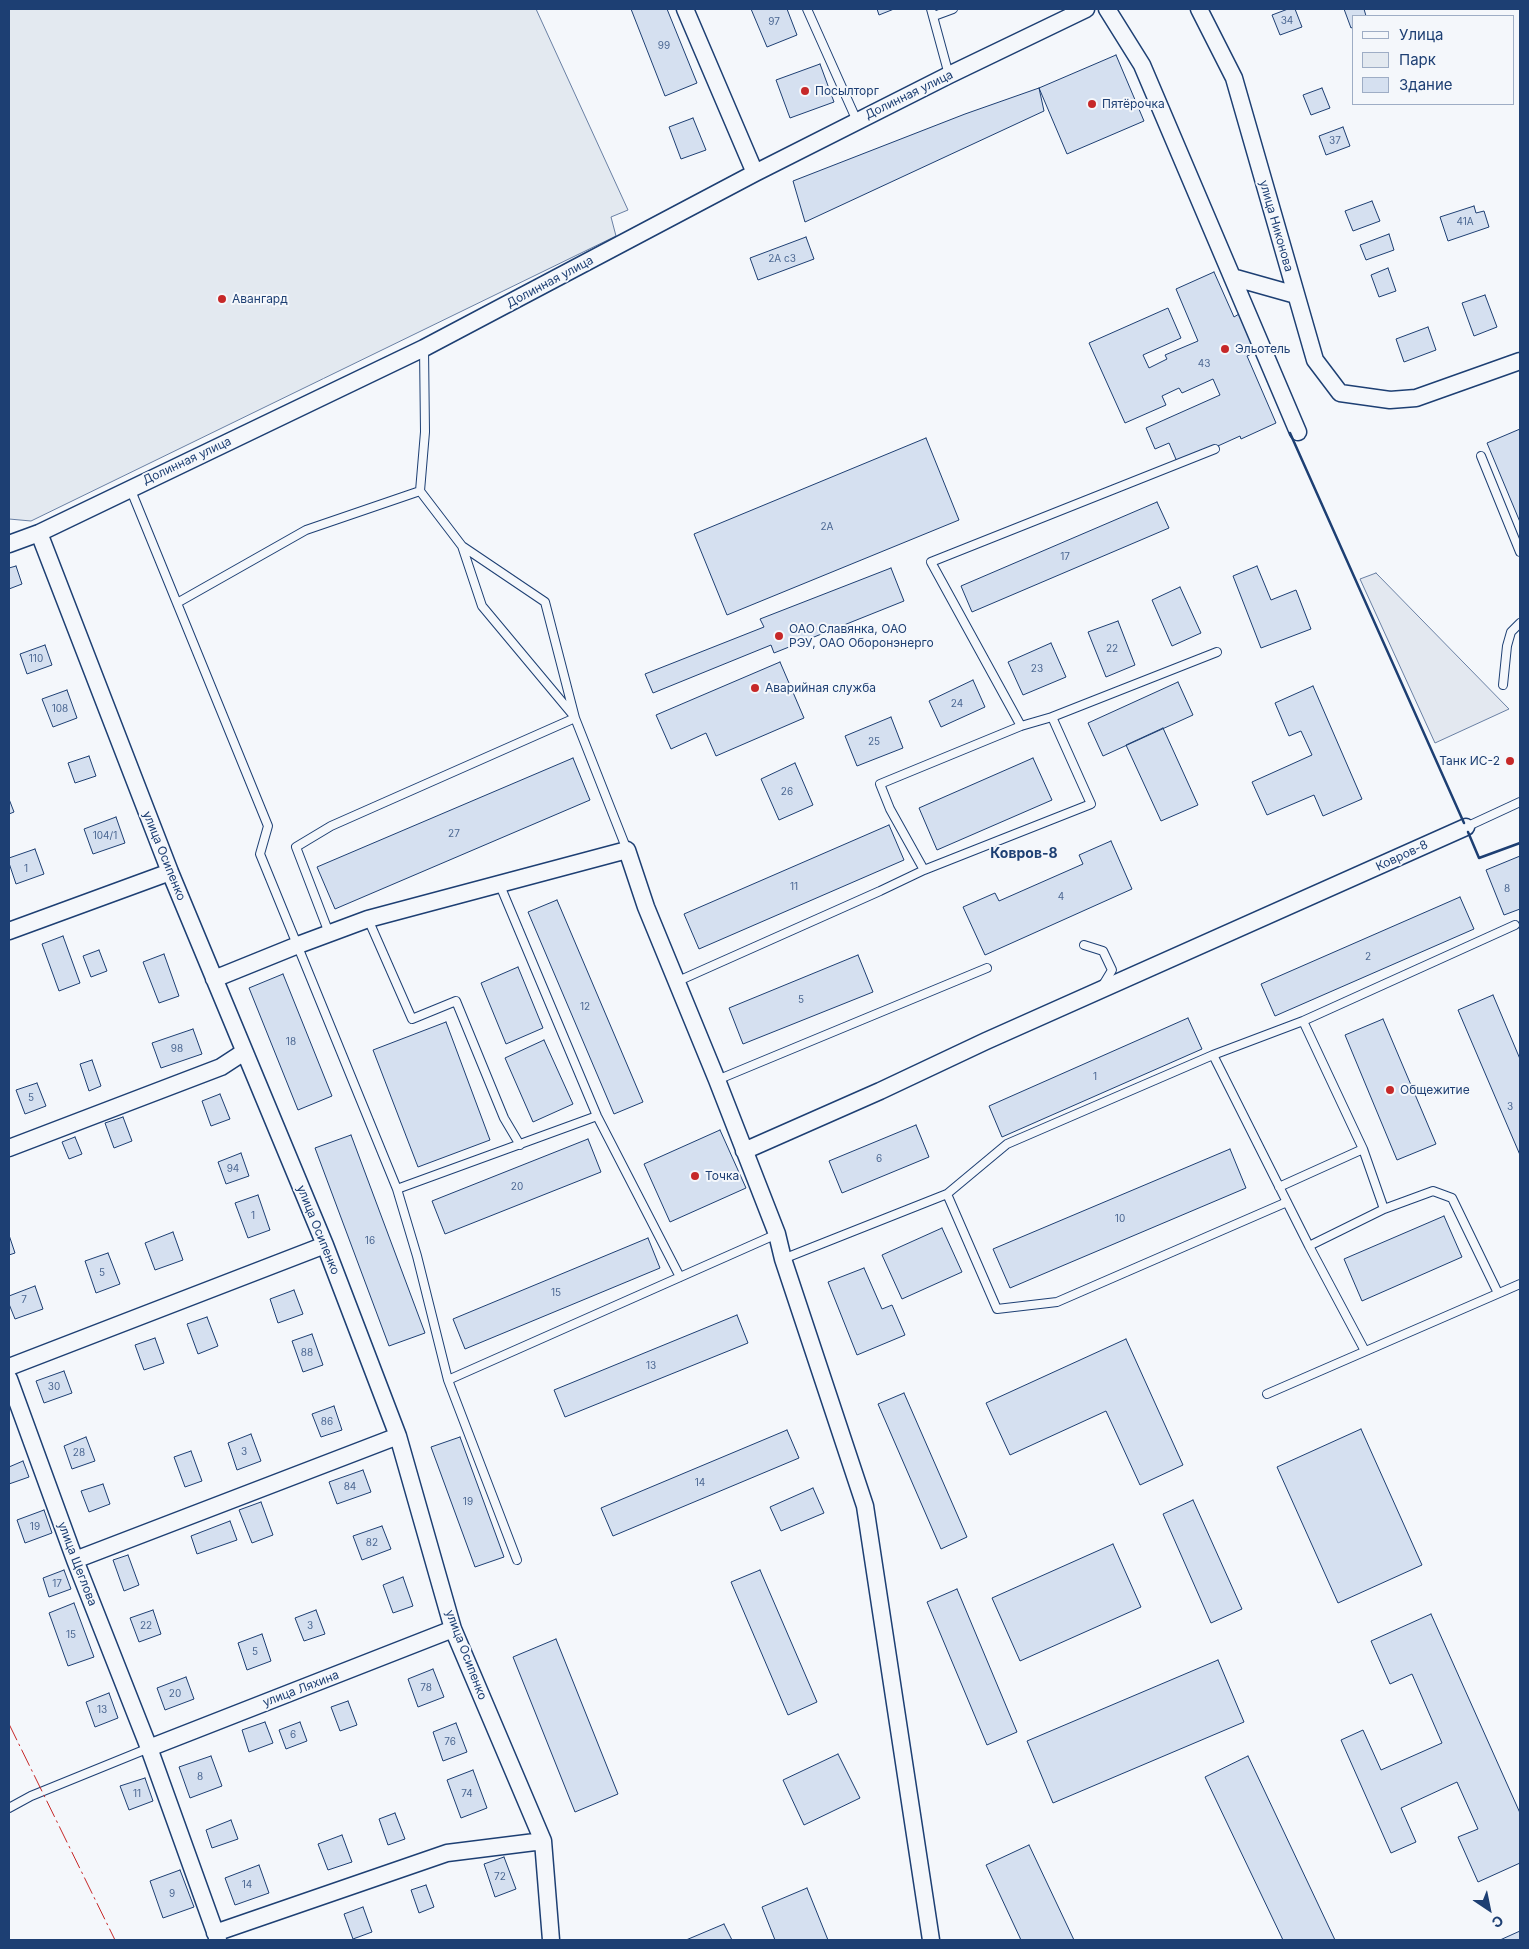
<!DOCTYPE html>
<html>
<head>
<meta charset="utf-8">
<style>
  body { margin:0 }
  #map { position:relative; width:1529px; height:1949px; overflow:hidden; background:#f4f7fb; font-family:Inter,sans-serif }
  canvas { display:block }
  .frame { position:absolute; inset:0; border:10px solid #1d3f73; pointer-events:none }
  .legend { position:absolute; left:1352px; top:15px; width:162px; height:90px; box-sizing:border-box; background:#f4f7fb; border:1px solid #9eadc5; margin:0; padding:6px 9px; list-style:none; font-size:15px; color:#1d3f73 }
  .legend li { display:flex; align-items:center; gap:10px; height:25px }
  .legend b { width:25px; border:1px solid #9eadc5 }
  .north { position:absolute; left:1464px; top:1884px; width:50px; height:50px; -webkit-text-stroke:4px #f4f7fb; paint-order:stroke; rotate:146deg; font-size:14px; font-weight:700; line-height:20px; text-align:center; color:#1d3f73 }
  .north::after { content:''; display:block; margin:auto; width:18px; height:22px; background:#1d3f73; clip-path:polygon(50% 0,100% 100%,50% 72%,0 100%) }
</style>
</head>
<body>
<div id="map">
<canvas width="1529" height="1949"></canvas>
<div class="frame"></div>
<ul class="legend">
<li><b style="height:6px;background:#f4f7fb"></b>Улица</li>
<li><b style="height:14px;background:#e3e9f0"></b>Парк</li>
<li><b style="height:14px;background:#d5e0f0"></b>Здание</li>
</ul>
<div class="north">С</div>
</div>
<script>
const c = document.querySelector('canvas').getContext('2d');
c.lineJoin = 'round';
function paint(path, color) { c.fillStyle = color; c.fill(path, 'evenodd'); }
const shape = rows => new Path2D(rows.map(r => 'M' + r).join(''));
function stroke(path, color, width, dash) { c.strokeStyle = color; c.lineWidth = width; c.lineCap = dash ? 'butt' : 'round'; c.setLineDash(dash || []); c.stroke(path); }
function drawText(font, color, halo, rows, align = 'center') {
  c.font = font + ' Inter,sans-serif'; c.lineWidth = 4; c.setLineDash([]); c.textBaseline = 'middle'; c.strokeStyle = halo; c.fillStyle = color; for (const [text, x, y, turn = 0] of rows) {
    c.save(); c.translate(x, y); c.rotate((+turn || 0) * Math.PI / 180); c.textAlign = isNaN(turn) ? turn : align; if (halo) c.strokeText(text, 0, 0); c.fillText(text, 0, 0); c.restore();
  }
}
const green = shape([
  [9,9,536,9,628,210,611,217,616,236,31,521,9,519,9,9]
]);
paint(green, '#e3e9f0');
stroke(green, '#687fa3', 1);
const parking = shape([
  [1376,573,1509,709,1435,743,1360,579,1376,573]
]);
paint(parking, '#e3e8f0');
stroke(parking, '#687fa3', 1);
const building = shape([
  [631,9,667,9,697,83,665,96,631,9],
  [751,9,787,9,797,35,767,47,751,9],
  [877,9,894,9,879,15,877,9],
  [1288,9,1295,9,1302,27,1280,35,1272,15,1288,9],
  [1344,9,1364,9,1366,16,1353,16,1353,27,1351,28,1344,9],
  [1116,55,1144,121,1067,154,1039,88,1116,55],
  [820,64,834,102,790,118,776,80,820,64],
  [1039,88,1044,111,805,222,793,181,965,114,1039,88],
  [1322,88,1330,108,1311,115,1303,95,1322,88],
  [693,118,706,150,681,159,669,127,693,118],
  [1343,127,1350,146,1326,155,1319,136,1343,127],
  [1372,201,1380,221,1353,231,1345,211,1372,201],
  [1474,206,1476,213,1484,211,1489,227,1448,241,1440,217,1474,206],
  [1389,234,1394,250,1366,260,1360,245,1389,234],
  [806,237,814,259,758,280,750,258,806,237],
  [1388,268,1396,291,1379,297,1371,275,1388,268],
  [1214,272,1234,317,1239,314,1256,352,1247,356,1276,423,1241,439,1240,436,1178,464,1169,443,1155,449,1146,428,1220,395,1213,379,1182,393,1179,388,1162,396,1166,405,1125,423,1089,343,1168,308,1181,338,1143,355,1149,368,1167,359,1165,355,1198,341,1176,289,1214,272],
  [1485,295,1497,327,1474,336,1462,303,1485,295],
  [1428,327,1436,350,1404,362,1396,339,1428,327],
  [1520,429,1520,522,1487,443,1520,429],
  [926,438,959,520,727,615,694,534,926,438],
  [1157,502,1169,528,972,612,961,586,1157,502],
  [16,566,22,584,9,589,9,568,16,566],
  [1257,566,1271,600,1296,590,1311,629,1261,648,1233,576,1257,566],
  [891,568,904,601,774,653,771,645,653,693,645,674,764,627,760,619,891,568],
  [1180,587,1201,633,1172,646,1152,600,1180,587],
  [1118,621,1135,665,1106,677,1088,632,1118,621],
  [1051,643,1066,677,1023,695,1008,662,1051,643],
  [45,645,52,665,27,674,20,654,45,645],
  [780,662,804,718,716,756,706,733,671,749,656,715,780,662],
  [973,680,985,707,941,727,929,701,973,680],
  [1178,682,1193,715,1103,756,1088,723,1178,682],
  [1313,686,1362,799,1323,816,1314,795,1267,815,1252,782,1312,755,1301,731,1289,736,1275,703,1313,686],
  [67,690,77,718,53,727,42,699,67,690],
  [891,717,903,748,857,766,845,736,891,717],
  [1163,728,1198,805,1161,821,1126,745,1163,728],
  [89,756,96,776,75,783,68,763,89,756],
  [573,758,590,800,335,909,317,867,573,758],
  [1033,758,1052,800,937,850,919,808,1033,758],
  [795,763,813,805,779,820,761,779,795,763],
  [9,799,14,812,9,814,9,799],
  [116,817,125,843,93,854,84,829,116,817],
  [889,825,904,860,699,949,684,914,889,825],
  [1111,841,1132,889,985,955,963,907,995,893,999,901,1083,864,1079,855,1111,841],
  [35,849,44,874,16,884,9,863,9,858,35,849],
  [1520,856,1520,909,1504,915,1486,870,1520,856],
  [1460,897,1474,929,1275,1016,1261,984,1460,897],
  [557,900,643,1102,614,1114,528,912,557,900],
  [63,936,80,983,59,991,42,944,63,936],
  [99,950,107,971,91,977,83,956,99,950],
  [164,954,179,996,159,1003,143,962,164,954],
  [858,955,873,992,743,1044,729,1008,858,955],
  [518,967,543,1028,506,1044,481,983,518,967],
  [283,974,332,1096,298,1110,249,988,283,974],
  [1493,995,1520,1059,1520,1155,1458,1010,1493,995],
  [1188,1018,1202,1049,1002,1137,989,1106,1188,1018],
  [1383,1019,1436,1144,1397,1160,1345,1035,1383,1019],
  [446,1022,490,1140,418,1167,373,1050,446,1022],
  [193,1029,202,1054,161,1068,152,1043,193,1029],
  [544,1040,573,1104,533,1122,505,1058,544,1040],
  [92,1060,101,1086,89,1091,80,1064,92,1060],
  [37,1083,46,1106,25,1114,16,1090,37,1083],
  [220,1094,230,1119,211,1126,202,1101,220,1094],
  [123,1117,132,1141,114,1148,105,1123,123,1117],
  [916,1125,929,1157,842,1193,829,1161,916,1125],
  [720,1130,746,1188,670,1222,644,1164,720,1130],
  [351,1135,425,1333,389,1346,315,1148,351,1135],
  [75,1137,82,1154,69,1159,62,1142,75,1137],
  [588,1139,601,1172,445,1234,432,1201,588,1139],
  [1230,1149,1246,1188,1010,1288,993,1249,1230,1149],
  [241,1153,249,1176,226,1184,218,1162,241,1153],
  [258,1195,270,1230,248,1238,235,1203,258,1195],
  [1444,1216,1462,1257,1362,1301,1344,1259,1444,1216],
  [942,1228,962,1272,902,1299,882,1255,942,1228],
  [173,1232,183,1260,155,1270,145,1243,173,1232],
  [9,1235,15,1253,9,1255,9,1235],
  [648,1238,660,1268,465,1349,453,1319,648,1238],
  [108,1253,120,1284,96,1293,85,1261,108,1253],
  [864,1268,882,1309,892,1305,905,1335,857,1355,828,1282,864,1268],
  [35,1286,43,1309,15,1319,9,1304,9,1296,35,1286],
  [294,1290,303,1314,278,1323,270,1299,294,1290],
  [737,1315,748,1343,565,1417,554,1390,737,1315],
  [207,1317,218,1346,198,1354,187,1324,207,1317],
  [312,1334,323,1365,303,1372,292,1341,312,1334],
  [155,1338,164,1363,144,1370,135,1345,155,1338],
  [1126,1339,1183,1465,1140,1485,1106,1411,1010,1455,986,1403,1126,1339],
  [64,1371,72,1393,44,1403,36,1381,64,1371],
  [904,1393,967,1537,941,1549,878,1404,904,1393],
  [334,1406,342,1430,321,1437,312,1414,334,1406],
  [1361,1429,1422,1565,1338,1603,1277,1467,1361,1429],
  [787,1430,799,1458,613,1536,601,1508,787,1430],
  [251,1434,261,1461,237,1470,228,1443,251,1434],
  [86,1437,95,1461,72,1469,64,1446,86,1437],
  [460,1437,504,1557,475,1567,431,1447,460,1437],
  [191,1451,202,1481,185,1487,174,1457,191,1451],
  [23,1461,29,1477,9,1484,9,1467,23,1461],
  [363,1470,371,1492,337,1504,329,1482,363,1470],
  [103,1484,110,1504,89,1512,81,1491,103,1484],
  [813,1488,824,1513,781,1531,770,1507,813,1488],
  [1193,1500,1242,1609,1211,1623,1163,1514,1193,1500],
  [261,1502,273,1535,252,1543,239,1510,261,1502],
  [44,1510,52,1533,25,1543,17,1520,44,1510],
  [230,1521,237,1540,197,1554,191,1536,230,1521],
  [382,1526,391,1549,362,1560,353,1536,382,1526],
  [1113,1544,1141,1607,1020,1661,992,1598,1113,1544],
  [128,1555,139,1585,124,1591,113,1560,128,1555],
  [64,1570,71,1589,49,1597,43,1578,64,1570],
  [760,1570,817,1702,788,1715,731,1582,760,1570],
  [403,1577,413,1606,393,1613,383,1585,403,1577],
  [957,1589,1017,1732,987,1745,927,1602,957,1589],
  [74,1603,94,1657,68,1666,49,1613,74,1603],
  [153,1610,161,1634,139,1642,130,1618,153,1610],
  [316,1610,325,1634,304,1641,295,1618,316,1610],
  [1431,1614,1520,1813,1520,1863,1478,1882,1458,1837,1478,1829,1457,1782,1401,1808,1416,1842,1391,1853,1341,1740,1363,1730,1381,1770,1442,1743,1412,1674,1390,1684,1371,1641,1431,1614],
  [262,1634,271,1661,247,1670,238,1643,262,1634],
  [556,1639,618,1794,575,1812,513,1657,556,1639],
  [1218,1660,1244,1722,1053,1803,1027,1741,1218,1660],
  [433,1669,444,1697,418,1707,408,1679,433,1669],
  [186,1677,194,1699,165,1710,157,1688,186,1677],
  [109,1693,118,1718,95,1727,86,1702,109,1693],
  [348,1701,357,1725,340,1731,331,1707,348,1701],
  [265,1722,273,1743,249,1752,242,1730,265,1722],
  [300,1722,307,1741,286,1749,279,1730,300,1722],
  [456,1723,467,1752,443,1761,433,1732,456,1723],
  [838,1754,860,1798,804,1825,783,1780,838,1754],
  [211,1756,222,1786,190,1798,179,1767,211,1756],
  [1248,1756,1335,1940,1283,1940,1205,1777,1248,1756],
  [473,1770,487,1808,461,1818,447,1780,473,1770],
  [145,1778,153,1801,129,1810,120,1786,145,1778],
  [395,1813,405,1839,388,1845,379,1819,395,1813],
  [231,1820,238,1839,212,1848,206,1830,231,1820],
  [342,1835,352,1862,328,1870,318,1844,342,1835],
  [1029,1845,1074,1940,1021,1940,986,1865,1029,1845],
  [504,1857,516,1889,495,1897,484,1864,504,1857],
  [259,1865,269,1893,235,1905,225,1878,259,1865],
  [180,1870,194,1907,163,1918,150,1881,180,1870],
  [426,1885,434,1907,419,1913,411,1890,426,1885],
  [807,1888,828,1940,775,1940,762,1907,807,1888],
  [363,1907,372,1932,353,1939,344,1914,363,1907],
  [724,1924,732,1940,686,1940,724,1924],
  [1520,1931,1520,1940,1500,1940,1520,1931]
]);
paint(building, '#d5e0f0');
stroke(building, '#1d3f73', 1);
const service = shape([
  [807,9,857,121],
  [931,9,949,75],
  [934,16,953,9],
  [424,348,425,432,420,491,462,546,545,602,575,718],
  [1481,456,1520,552],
  [130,488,268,826,260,854,397,1189,417,1256,448,1380,517,1560],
  [462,546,482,606,573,715],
  [177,603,306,530,420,491],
  [1503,685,1507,646,1511,632,1520,623],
  [1052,717,1217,652],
  [1021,726,931,562,1215,449],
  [1466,827,1520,802],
  [499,883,597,1116,680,1277],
  [368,919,412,1019,456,1001,504,1118,520,1145],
  [329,933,296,847,331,826,575,718,627,850],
  [1084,945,1103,951,1112,970,1103,985],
  [676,982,880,891,924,870,890,809,880,784,1021,726,1052,717,1091,804,924,870],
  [1303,1021,1363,1149,1384,1209],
  [1213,1055,1309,1246],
  [717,1080,987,968],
  [1279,1187,1363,1149],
  [397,1189,597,1116],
  [947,1194,997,1309,1057,1302,1287,1202],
  [783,1259,947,1194,1007,1144,1213,1055,1303,1021,1515,925],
  [1365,1351,1309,1246,1384,1209,1433,1191,1452,1198,1498,1293],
  [448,1380,777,1234],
  [1267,1394,1520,1284],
  [9,1808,31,1796,149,1748]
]);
const minor = shape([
  [685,9,755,173],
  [1107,9,1142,65,1298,432],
  [1199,9,1234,78,1315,360,1340,393,1390,400,1416,398,1520,361],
  [1232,277,1296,295],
  [39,533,170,872,325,1245,398,1436,453,1629,543,1841,551,1940],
  [9,544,39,533,424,348,755,173,949,75,1086,9],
  [9,931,170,872],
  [214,979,298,945,368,919,627,850,646,907,717,1080,777,1234,783,1259,865,1506,931,1940],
  [9,1148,221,1067,244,1052],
  [744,1151,880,1091,986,1041,1466,827],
  [9,1367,325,1245],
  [9,1379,75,1560,149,1748,218,1940],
  [75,1560,398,1436],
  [149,1748,453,1629],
  [215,1933,447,1853,543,1841]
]);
stroke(service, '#1d3f73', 10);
stroke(minor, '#1d3f73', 19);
stroke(service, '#f4f7fb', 8);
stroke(minor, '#f4f7fb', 16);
stroke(shape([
  [1290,433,1464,823],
  [1468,832,1479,858,1520,843]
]), '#1d3f73', 2.5);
stroke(shape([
  [9,1724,115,1940]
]), '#c62828', 1, [18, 4, 2.5, 4]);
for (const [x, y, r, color] of [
  [805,91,5,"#c62828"],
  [1092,104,5,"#c62828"],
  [222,299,5,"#c62828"],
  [1225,349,5,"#c62828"],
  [779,636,5,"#c62828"],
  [755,688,5,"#c62828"],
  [1510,761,5,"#c62828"],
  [1390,1090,5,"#c62828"],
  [695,1176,5,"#c62828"]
]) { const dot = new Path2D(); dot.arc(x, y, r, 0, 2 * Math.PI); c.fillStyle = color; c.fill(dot); stroke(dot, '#f4f7fb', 2); }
drawText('10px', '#4b6792', null, [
  ["34",1287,21],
  ["97",774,22],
  ["99",664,46],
  ["37",1335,141],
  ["41А",1465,222],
  ["2А с3",782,259],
  ["43",1204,364],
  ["2А",827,527],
  ["17",1065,557],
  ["22",1112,649],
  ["110",36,659],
  ["23",1037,669],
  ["24",957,704],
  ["108",60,709],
  ["25",874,742],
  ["26",787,792],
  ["27",454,834],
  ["104/1",105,836],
  ["1",26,869],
  ["11",794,887],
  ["8",1507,889],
  ["4",1061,897],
  ["2",1368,957],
  ["5",801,1000],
  ["12",585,1007],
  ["18",291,1042],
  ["98",177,1049],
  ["1",1095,1077],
  ["5",31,1098],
  ["3",1510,1107],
  ["6",879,1159],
  ["94",233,1169],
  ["20",517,1187],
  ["1",253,1216],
  ["10",1120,1219],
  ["16",370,1241],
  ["5",102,1273],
  ["15",556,1293],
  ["7",24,1300],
  ["88",307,1353],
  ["13",651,1366],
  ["30",54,1387],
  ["86",327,1422],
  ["3",244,1452],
  ["28",79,1453],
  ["14",700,1483],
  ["84",350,1487],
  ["19",468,1502],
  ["19",35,1527],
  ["82",372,1543],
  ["17",57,1584],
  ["22",146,1626],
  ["3",310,1626],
  ["15",71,1635],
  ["5",255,1652],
  ["78",426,1688],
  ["20",175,1694],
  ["13",102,1710],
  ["6",293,1735],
  ["76",450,1742],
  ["8",200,1777],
  ["11",137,1794],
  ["74",467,1794],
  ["72",500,1877],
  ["14",247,1885],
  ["9",172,1894]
]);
drawText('12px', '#1d3f73', '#f4f7fb', [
  ["Посылторг",815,91],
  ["Пятёрочка",1102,104],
  ["Авангард",232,299],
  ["Эльотель",1235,349],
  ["ОАО Славянка, ОАО",789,629],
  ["РЭУ, ОАО Оборонэнерго",789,643],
  ["Аварийная служба",765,688],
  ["Танк ИС-2",1500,761,"right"],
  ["Общежитие",1400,1090],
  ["Точка",705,1176]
], 'left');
drawText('12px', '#1d3f73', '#f4f7fb', [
  ["Долинная улица",909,95,-26],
  ["улица Никонова",1276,226,74],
  ["Долинная улица",550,282,-28],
  ["Долинная улица",187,461,-25],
  ["улица Осипенко",164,856,68],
  ["Ковров-8",1402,856,-25],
  ["улица Осипенко",318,1230,68],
  ["улица Щеглова",77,1564,69],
  ["улица Осипенко",466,1655,69],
  ["улица Ляхина",301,1689,-21]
]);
drawText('bold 14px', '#1d3f73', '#f4f7fb', [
  ["Ковров-8",1024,854]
]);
</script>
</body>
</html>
